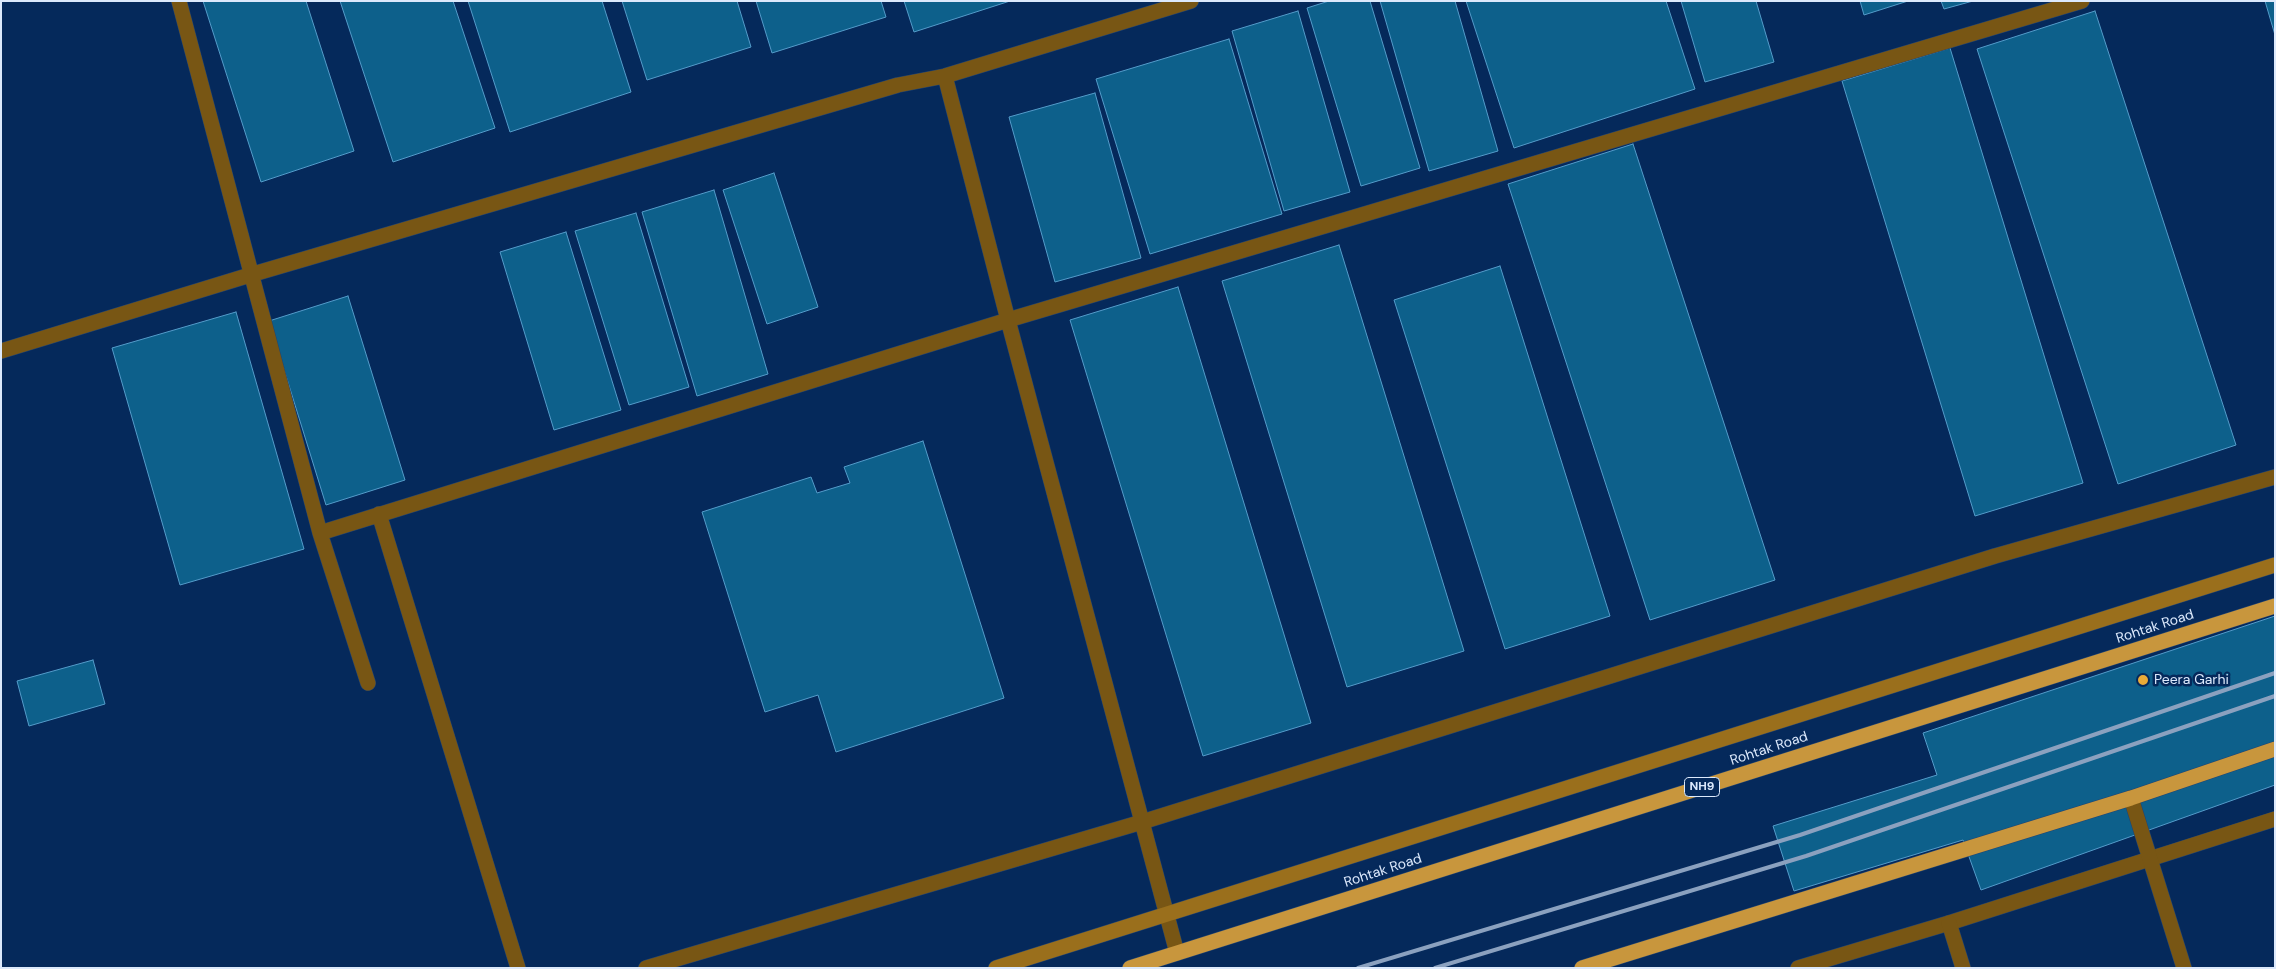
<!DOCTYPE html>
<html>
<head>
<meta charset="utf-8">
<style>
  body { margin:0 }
  #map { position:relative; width:2276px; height:969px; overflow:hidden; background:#05295b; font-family:"DM Sans",sans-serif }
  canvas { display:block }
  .frame { position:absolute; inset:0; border:2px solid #dce9fc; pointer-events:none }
</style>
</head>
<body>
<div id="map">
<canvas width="2276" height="969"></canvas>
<div class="frame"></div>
</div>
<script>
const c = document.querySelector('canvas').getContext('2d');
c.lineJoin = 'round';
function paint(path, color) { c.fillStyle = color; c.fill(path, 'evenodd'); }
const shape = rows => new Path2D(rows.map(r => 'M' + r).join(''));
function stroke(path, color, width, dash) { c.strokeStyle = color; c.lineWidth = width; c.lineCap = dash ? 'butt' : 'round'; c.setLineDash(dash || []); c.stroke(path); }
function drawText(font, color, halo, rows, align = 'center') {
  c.font = font + ' "DM Sans",sans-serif'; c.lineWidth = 5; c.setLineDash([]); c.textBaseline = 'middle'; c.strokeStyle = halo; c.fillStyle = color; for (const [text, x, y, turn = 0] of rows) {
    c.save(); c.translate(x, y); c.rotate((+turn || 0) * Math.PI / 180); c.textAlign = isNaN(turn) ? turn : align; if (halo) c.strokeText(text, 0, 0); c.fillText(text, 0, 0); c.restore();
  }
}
const building = shape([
  [203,1,306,1,354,151,261,182,203,1],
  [340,1,453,1,495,128,393,162,340,1],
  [468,1,602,1,631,92,510,132,468,1],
  [622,1,737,1,751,47,647,80,622,1],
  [756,1,881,1,886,17,772,53,756,1],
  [904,1,1010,1,914,32,904,1],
  [1329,1,1370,1,1420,168,1361,186,1307,8,1329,1],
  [1380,1,1455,1,1498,151,1429,171,1380,1],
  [1466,1,1666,1,1695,89,1514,148,1466,1],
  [1681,1,1756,1,1774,62,1705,82,1681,1],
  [1860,1,1908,1,1864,15,1860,1],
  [1941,1,1973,1,1944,9,1941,1],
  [2265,1,2275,1,2275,35,2265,1],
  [1298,11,1350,192,1284,211,1232,31,1298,11],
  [2095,11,2236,445,2118,484,1977,49,2095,11],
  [1229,39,1282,214,1150,254,1096,79,1229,39],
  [1950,48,2083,483,1975,516,1842,81,1950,48],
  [1095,93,1141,258,1055,282,1009,117,1095,93],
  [1633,144,1775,580,1650,620,1508,184,1633,144],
  [774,173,818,307,767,324,723,190,774,173],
  [714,190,768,374,697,396,642,212,714,190],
  [636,213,689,387,629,405,575,231,636,213],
  [566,232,621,410,554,430,500,252,566,232],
  [1339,245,1464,651,1347,687,1222,281,1339,245],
  [1500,266,1610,616,1505,649,1394,300,1500,266],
  [1178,287,1311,723,1203,756,1070,320,1178,287],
  [348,296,405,480,326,505,269,321,348,296],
  [236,312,304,549,180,585,112,348,236,312],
  [923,441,1004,698,836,752,818,695,765,712,702,512,811,477,817,493,850,483,844,467,923,441],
  [2275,616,2275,785,1981,890,1963,840,1794,891,1773,826,1937,775,1923,733,2275,616],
  [93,660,105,704,29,726,17,681,93,660]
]);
paint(building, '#0d608b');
stroke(building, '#549cca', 1);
const lane = shape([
  [179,1,320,533,368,683],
  [945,76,1008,320,1177,953],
  [1,351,250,275,898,85,945,76,1191,1],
  [379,514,518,968],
  [320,533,1008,320,2082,1],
  [646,968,1142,822,1995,556,2275,477],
  [1798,968,1949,923,2275,819]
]);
const street = shape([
  [2131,798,2184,968],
  [1949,923,1963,968]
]);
const secondary = shape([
  [996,968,2275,565]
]);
const highway = shape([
  [1130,968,2275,606],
  [1582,968,2131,798,2275,749]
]);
stroke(lane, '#234472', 16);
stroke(street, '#234472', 16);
stroke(secondary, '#234472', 16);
stroke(highway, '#234472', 16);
stroke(lane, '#785614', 15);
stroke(street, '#785614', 15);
stroke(secondary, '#9a6f1c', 15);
stroke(highway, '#c8963d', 15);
stroke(shape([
  [1358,968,1800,835,2275,673],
  [1435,968,1806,856,2275,696]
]), '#8ba1bf', 4);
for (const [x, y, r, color] of [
  [2143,680,6,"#e9ab38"]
]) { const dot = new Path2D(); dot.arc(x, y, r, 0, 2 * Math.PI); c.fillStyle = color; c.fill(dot); stroke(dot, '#05295b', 2); }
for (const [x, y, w] of [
  [1702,787,35]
]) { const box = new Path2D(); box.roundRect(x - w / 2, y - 9.5, w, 19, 4); c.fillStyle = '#05295b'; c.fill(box); stroke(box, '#dce9fc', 1); }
drawText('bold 12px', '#dce9fc', null, [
  ["NH9",1702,787]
]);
drawText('14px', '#dce9fc', '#05295b', [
  ["Rohtak Road",2155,627,-18],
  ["Rohtak Road",1769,749,-18],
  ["Rohtak Road",1383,871,-18]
]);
drawText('14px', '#dce9fc', '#05295b', [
  ["Peera Garhi",2154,680]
], 'left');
</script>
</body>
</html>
